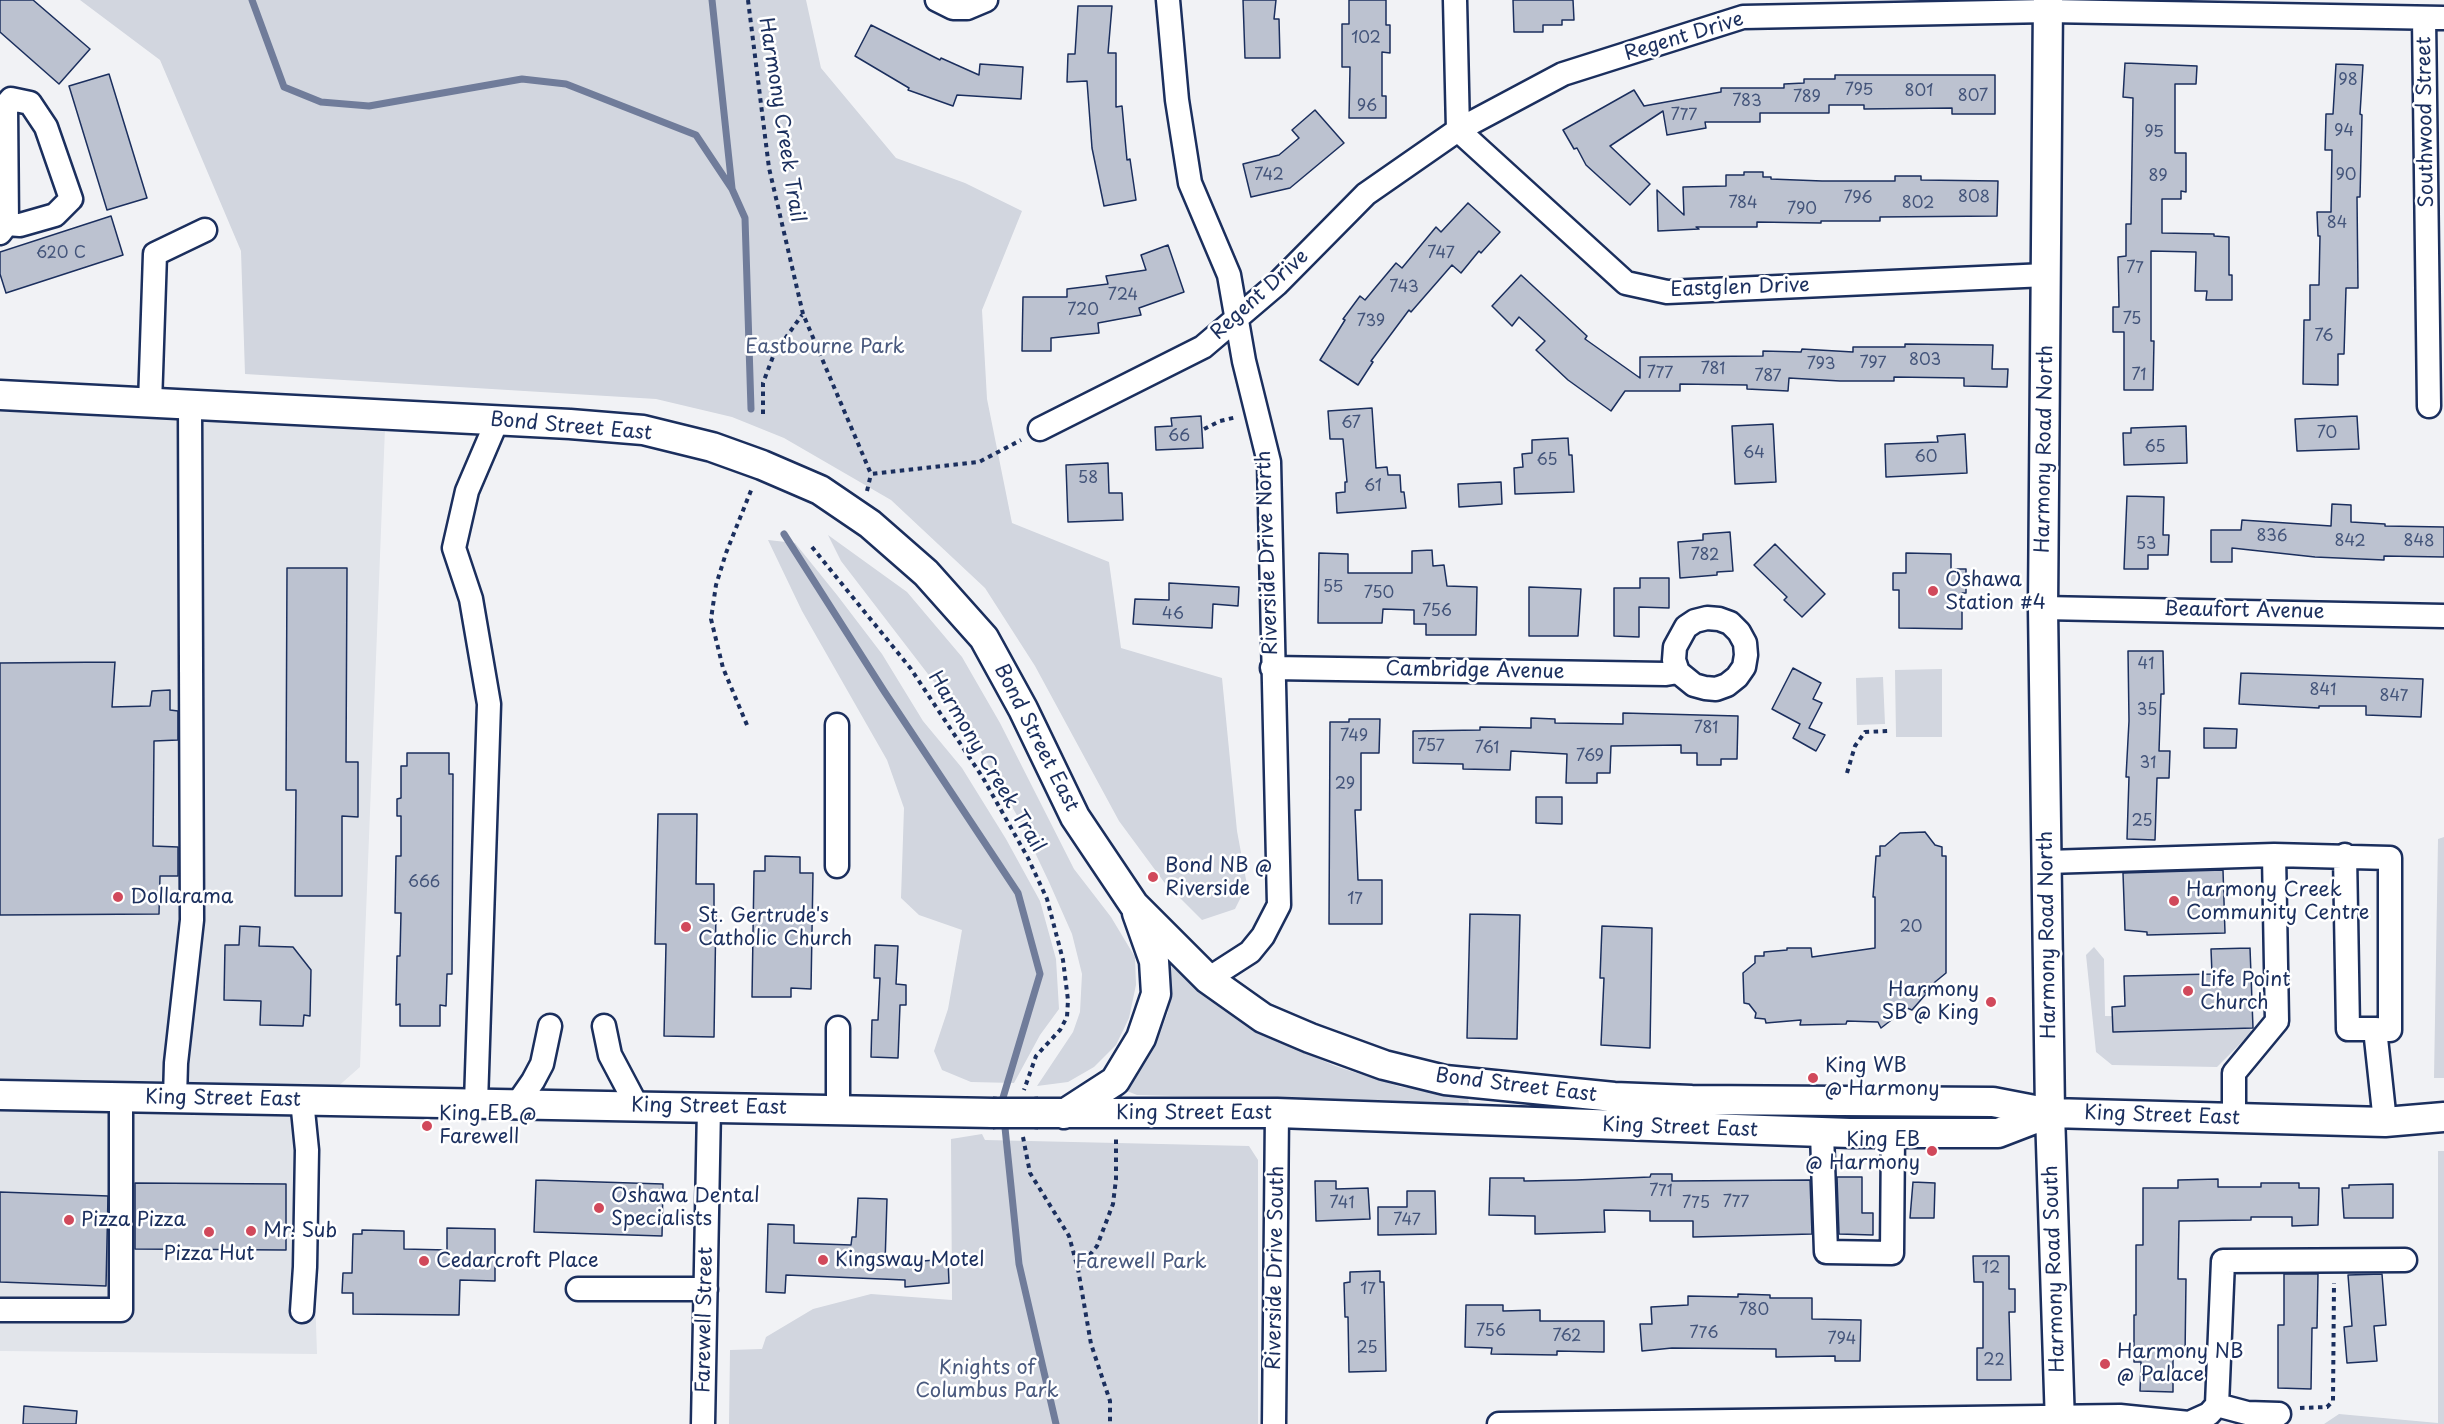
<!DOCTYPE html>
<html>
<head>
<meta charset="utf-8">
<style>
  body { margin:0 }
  canvas { display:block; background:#f1f2f5 }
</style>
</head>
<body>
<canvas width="2444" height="1424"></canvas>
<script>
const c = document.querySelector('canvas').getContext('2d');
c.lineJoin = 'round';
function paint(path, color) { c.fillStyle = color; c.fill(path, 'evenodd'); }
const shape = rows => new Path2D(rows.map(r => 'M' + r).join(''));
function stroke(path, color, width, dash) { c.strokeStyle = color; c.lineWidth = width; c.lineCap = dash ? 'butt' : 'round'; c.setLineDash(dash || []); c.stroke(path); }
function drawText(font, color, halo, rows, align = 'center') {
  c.font = font + ' "Playpen Sans",sans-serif'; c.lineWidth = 5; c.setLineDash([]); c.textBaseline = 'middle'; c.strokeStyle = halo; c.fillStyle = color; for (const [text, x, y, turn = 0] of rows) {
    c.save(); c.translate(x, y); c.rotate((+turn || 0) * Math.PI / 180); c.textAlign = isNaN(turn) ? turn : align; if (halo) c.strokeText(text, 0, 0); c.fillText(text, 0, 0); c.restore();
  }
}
paint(shape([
  [0,411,385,428,360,1067,309,1112,317,1354,0,1351]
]), '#e1e4ea');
paint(shape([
  [80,0,806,0,821,68,896,158,965,183,1022,211,982,310,987,399,1012,523,1109,562,1121,648,1222,678,1237,831,1247,885,1235,909,1202,920,1164,882,1119,821,1035,666,985,588,891,500,784,438,732,417,656,399,245,374,241,251,160,60],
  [828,535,907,592,962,657,1000,723,1074,869,1111,917,1135,957,1136,985,1129,1018,1116,1045,1094,1067,1068,1082,1037,1086,1073,1032,1080,1012,1082,974,1072,934,1049,882,1019,819,961,717,841,561],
  [768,540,795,543,837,595,882,654,923,721,962,768,1006,839,1040,901,1056,959,1059,1009,1040,1035,1014,1083,971,1082,942,1070,934,1051,948,1009,962,930,919,915,901,898,904,808,887,760,802,611],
  [1942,669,1942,737,1896,737,1895,670],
  [1883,677,1885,724,1857,725,1856,678],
  [2444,837,2444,1078,2434,1078,2438,839],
  [2094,947,2104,959,2105,1016,2242,1018,2252,1032,2217,1067,2112,1065,2096,1052,2086,955],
  [1163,959,1204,994,1236,1016,1282,1042,1335,1066,1401,1087,1468,1096,1469,1104,1137,1095,1127,1091,1125,1083,1139,1067,1159,1036,1168,1012,1171,976],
  [982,1134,985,1140,1249,1146,1258,1160,1258,1424,729,1424,730,1350,762,1349,766,1337,813,1309,871,1294,952,1300,951,1139],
  [2438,1151,2444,1151,2444,1424,2324,1424,2339,1414,2438,1423]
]), '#d2d6df');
stroke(shape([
  [252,0,284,87,321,102,369,106,522,79,566,84,696,135,732,189,745,218,751,409],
  [712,0,732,188],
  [784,534,884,691,1018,893,1040,974,1002,1101,1003,1107],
  [1004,1118,1019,1264,1056,1424]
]), '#707c9a', 7);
const building = shape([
  [0,0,33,0,90,49,59,84,0,32,0,0],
  [1243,0,1276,0,1274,19,1279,19,1280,58,1245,58,1243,0],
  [1349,0,1386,0,1386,25,1390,25,1390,53,1382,52,1382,96,1386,96,1386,118,1349,118,1350,67,1342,67,1342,24,1349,24,1349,0],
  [1513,0,1573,0,1574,20,1562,20,1562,25,1543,25,1543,32,1514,32,1513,0],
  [1078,6,1112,6,1108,53,1116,53,1116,107,1122,106,1127,160,1130,159,1136,200,1104,206,1092,148,1087,81,1067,82,1068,54,1075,54,1078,6],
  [871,25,940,60,941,58,979,75,980,64,1023,67,1021,99,957,95,953,106,908,90,909,88,855,56,871,25],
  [2125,63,2197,66,2196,84,2175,84,2175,153,2186,153,2186,192,2181,191,2181,199,2162,199,2162,233,2214,234,2214,236,2229,237,2229,275,2232,275,2232,300,2206,300,2207,291,2195,291,2196,252,2151,251,2151,341,2154,341,2153,390,2124,390,2124,332,2113,332,2113,307,2119,307,2118,257,2126,256,2126,224,2131,224,2133,98,2123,97,2125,63],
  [2336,64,2363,65,2360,114,2362,115,2360,197,2357,197,2358,288,2346,288,2344,354,2338,354,2338,385,2303,384,2304,320,2310,320,2310,285,2319,285,2320,236,2318,236,2317,212,2331,212,2332,150,2325,150,2326,114,2333,114,2336,64],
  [109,74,147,198,107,210,69,86,109,74],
  [1835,75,1995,75,1995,114,1952,114,1952,108,1864,109,1864,105,1829,105,1829,113,1760,113,1760,122,1705,122,1706,128,1667,135,1663,111,1610,146,1650,184,1630,205,1586,165,1577,148,1574,149,1563,130,1634,90,1644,106,1721,92,1721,88,1784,88,1784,84,1804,83,1804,79,1835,79,1835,75],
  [1315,110,1344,143,1290,188,1251,197,1243,164,1279,155,1299,138,1292,130,1315,110],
  [1744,172,1763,172,1763,177,1771,177,1771,179,1822,181,1895,181,1895,176,1921,176,1921,180,1998,181,1997,216,1880,217,1880,221,1821,221,1821,223,1757,222,1757,227,1696,227,1699,229,1658,231,1657,190,1684,215,1683,187,1726,186,1726,175,1744,175,1744,172],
  [1468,203,1500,232,1481,253,1479,251,1461,273,1452,265,1411,312,1409,310,1371,361,1373,362,1358,385,1320,360,1345,320,1343,319,1360,296,1365,300,1396,263,1402,268,1436,227,1441,232,1468,203],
  [111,216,123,255,6,293,0,274,0,252,111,216],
  [1168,245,1184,292,1139,308,1141,315,1098,323,1099,333,1051,338,1051,351,1022,351,1023,297,1067,297,1067,289,1108,284,1106,276,1146,270,1141,255,1168,245],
  [1521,275,1587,336,1585,339,1640,378,1640,357,1763,356,1763,351,1801,352,1802,349,1853,352,1853,347,1905,347,1905,344,1993,345,1992,369,2008,369,2007,387,1964,386,1964,378,1894,377,1894,381,1840,381,1789,378,1788,391,1747,389,1747,385,1680,384,1680,391,1625,391,1611,411,1568,380,1536,350,1545,341,1519,317,1512,326,1492,306,1521,275],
  [1372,408,1376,468,1387,467,1388,475,1400,475,1401,492,1404,492,1406,508,1337,513,1336,493,1345,492,1345,482,1347,482,1343,439,1330,439,1328,411,1372,408],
  [1201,416,1203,448,1156,450,1155,427,1172,426,1171,418,1201,416],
  [2357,416,2359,449,2297,451,2295,419,2357,416],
  [1773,424,1776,482,1735,484,1732,426,1773,424],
  [2186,426,2187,463,2124,465,2123,433,2131,433,2131,428,2186,426],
  [1965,434,1967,473,1886,477,1885,444,1938,442,1937,436,1965,434],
  [1568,438,1569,455,1572,455,1574,492,1515,494,1514,468,1523,467,1522,454,1532,453,1532,440,1568,438],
  [1108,463,1109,493,1122,493,1123,520,1068,522,1066,465,1108,463],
  [1501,482,1502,504,1459,507,1458,484,1501,482],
  [2127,496,2164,497,2163,535,2169,535,2168,555,2148,555,2148,569,2124,569,2127,496],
  [2332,504,2351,505,2351,522,2385,524,2385,526,2444,527,2444,557,2384,556,2384,560,2315,557,2232,548,2232,562,2211,562,2211,530,2241,530,2242,520,2331,526,2332,504],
  [1730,532,1733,571,1717,572,1717,575,1680,578,1678,542,1703,540,1703,534,1730,532],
  [1775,544,1825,594,1802,617,1784,600,1787,597,1754,565,1775,544],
  [1432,550,1433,566,1444,565,1447,586,1477,587,1476,635,1426,635,1426,624,1414,624,1414,610,1383,609,1382,623,1318,623,1319,553,1348,554,1348,573,1412,573,1412,551,1432,550],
  [1906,553,1951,554,1951,569,1966,569,1966,593,1962,593,1962,629,1899,628,1899,590,1893,590,1893,573,1906,573,1906,553],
  [287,568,347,568,346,762,358,762,358,817,342,816,342,896,295,896,296,790,286,790,287,568],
  [1640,578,1669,578,1669,608,1639,607,1639,637,1614,636,1614,588,1640,588,1640,578],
  [1169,583,1239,587,1238,606,1213,604,1212,628,1133,624,1135,599,1169,600,1169,583],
  [1529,587,1581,589,1578,636,1529,636,1529,587],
  [2128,651,2163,651,2164,694,2161,694,2159,751,2170,751,2169,778,2157,778,2155,840,2127,839,2129,777,2126,777,2129,721,2128,651],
  [115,662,112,707,150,706,152,691,170,690,170,710,178,711,178,740,154,741,153,846,178,847,178,876,160,876,159,914,0,915,0,663,115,662],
  [1793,668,1821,683,1813,699,1822,703,1809,728,1825,735,1816,751,1793,738,1800,724,1772,709,1793,668],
  [2241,673,2423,679,2421,717,2366,715,2366,706,2319,706,2319,708,2239,704,2241,673],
  [1623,713,1738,716,1737,759,1721,759,1721,765,1697,765,1697,753,1681,753,1681,745,1611,746,1610,773,1597,773,1597,783,1566,783,1567,754,1511,751,1510,770,1463,769,1463,764,1413,763,1413,731,1480,730,1480,727,1531,728,1531,718,1555,719,1555,723,1623,724,1623,713],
  [1349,719,1380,719,1379,753,1361,753,1361,810,1355,810,1358,880,1382,880,1382,924,1329,924,1330,722,1349,722,1349,719],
  [2204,728,2237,729,2236,748,2204,748,2204,728],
  [407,753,449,753,449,774,453,774,452,974,447,974,446,1006,440,1005,440,1026,400,1026,400,1004,396,1005,397,956,400,956,401,913,395,913,396,856,401,856,401,816,397,816,397,799,401,798,401,766,407,766,407,753],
  [1536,797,1562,797,1562,824,1536,823,1536,797],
  [658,814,697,814,696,884,714,884,714,910,716,911,714,1037,664,1036,666,944,655,944,658,814],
  [1925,832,1935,845,1942,847,1942,856,1946,856,1946,973,1924,991,1926,994,1912,1010,1907,1008,1881,1028,1878,1022,1847,1021,1846,1024,1800,1025,1801,1020,1766,1023,1765,1019,1755,1018,1756,1013,1749,1004,1744,1003,1743,973,1755,963,1755,956,1764,956,1764,952,1787,950,1787,948,1811,948,1812,957,1875,948,1875,897,1873,897,1876,856,1880,856,1880,846,1885,846,1900,833,1925,832],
  [765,856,800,857,800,873,813,873,811,989,791,988,791,997,752,997,754,871,765,871,765,856],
  [2223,870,2225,933,2147,935,2147,932,2125,930,2123,873,2223,870],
  [1470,914,1520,915,1517,1039,1467,1038,1470,914],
  [240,926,260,927,259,946,293,947,311,970,310,1016,304,1015,303,1026,260,1025,261,1001,224,1000,225,945,239,945,240,926],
  [1602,926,1652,928,1650,1048,1601,1045,1604,978,1600,978,1602,926],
  [875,945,898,946,896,984,906,985,906,1005,900,1005,898,1058,871,1057,872,1020,878,1020,880,978,874,978,875,945],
  [2250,948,2253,1028,2113,1032,2112,1007,2125,1006,2124,976,2212,974,2211,949,2250,948],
  [1651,1174,1672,1174,1672,1181,1810,1180,1812,1234,1693,1237,1693,1221,1650,1221,1650,1211,1604,1210,1605,1232,1535,1234,1535,1216,1489,1215,1490,1178,1524,1178,1524,1181,1576,1180,1650,1177,1651,1174],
  [1837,1177,1862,1177,1862,1213,1873,1213,1873,1235,1839,1234,1837,1177],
  [2218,1179,2218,1187,2261,1187,2261,1183,2299,1183,2299,1188,2319,1188,2318,1225,2292,1226,2292,1217,2251,1217,2251,1220,2179,1221,2178,1279,2186,1279,2185,1357,2173,1357,2173,1392,2140,1391,2141,1362,2134,1362,2134,1315,2136,1315,2136,1245,2143,1245,2143,1188,2178,1188,2178,1180,2218,1179],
  [536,1180,663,1184,662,1236,534,1232,536,1180],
  [1315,1181,1336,1181,1336,1189,1368,1188,1370,1219,1316,1221,1315,1181],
  [1913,1182,1935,1183,1934,1218,1910,1218,1913,1182],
  [135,1183,286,1184,286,1250,135,1249,135,1183],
  [2393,1184,2393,1218,2344,1218,2342,1188,2349,1188,2349,1185,2393,1184],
  [1407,1191,1435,1191,1436,1234,1378,1235,1378,1207,1407,1207,1407,1191],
  [0,1192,108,1196,106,1286,0,1282,0,1192],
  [858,1198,887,1199,885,1264,948,1259,949,1283,905,1287,905,1280,786,1275,785,1293,766,1292,768,1224,794,1225,794,1243,851,1245,852,1237,856,1237,858,1198],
  [447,1228,495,1229,495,1281,460,1280,459,1315,353,1314,353,1293,342,1293,343,1273,352,1273,353,1234,362,1234,362,1230,404,1231,404,1249,447,1250,447,1228],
  [1973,1256,2009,1256,2009,1289,2015,1289,2015,1312,2009,1312,2011,1380,1977,1380,1977,1348,1983,1348,1983,1282,1974,1282,1973,1256],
  [1380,1271,1380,1282,1384,1282,1386,1371,1349,1372,1348,1317,1345,1317,1344,1283,1350,1282,1350,1272,1380,1271],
  [2284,1274,2318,1274,2317,1328,2312,1328,2311,1389,2278,1388,2278,1325,2284,1325,2284,1274],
  [2382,1274,2386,1325,2374,1326,2377,1361,2347,1363,2344,1327,2352,1326,2348,1275,2382,1274],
  [1738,1294,1770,1295,1770,1298,1812,1298,1812,1319,1861,1320,1860,1361,1835,1361,1835,1356,1776,1357,1776,1349,1672,1348,1642,1351,1640,1324,1652,1324,1651,1307,1688,1305,1688,1296,1738,1297,1738,1294],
  [1466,1305,1503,1305,1503,1311,1540,1310,1540,1321,1604,1321,1604,1352,1557,1351,1557,1355,1491,1354,1492,1348,1465,1347,1466,1305],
  [24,1406,77,1411,76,1424,23,1424,24,1406]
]);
paint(building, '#bcc2d0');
stroke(building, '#1b2f5e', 1.5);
const minor = shape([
  [937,0,953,8,967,8,986,0],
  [1168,0,1177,100,1190,183,1229,275,1244,361,1269,462,1279,905,1263,936,1250,952,1208,979],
  [1455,0,1458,130],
  [2424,18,2429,406],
  [1458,130,1626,283,1667,292,2046,275],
  [0,233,7,224,6,105,11,99,30,103,46,127,71,199,55,215,20,225,7,224],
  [150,404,155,254,205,230],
  [1040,429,1203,347,1277,284,1366,194,1458,130,1563,74,1743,17,2048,11,2444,18],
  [2043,608,2444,616],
  [1272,668,1666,674,1678,672,1674,660,1675,647,1686,627,1695,621,1707,618,1719,619,1730,623,1739,632,1745,643,1746,655,1744,667,1737,677,1727,685,1716,689,1705,688,1694,685,1678,672],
  [2345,855,2348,1029,2375,1029],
  [2047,862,2274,855,2390,858,2390,1030,2375,1029,2385,1122],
  [837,866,837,725],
  [604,1026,610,1055,637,1106],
  [838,1028,838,1110],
  [175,1098,176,1063,192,920,190,406],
  [476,1103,489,704,471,599,454,548,467,491,497,421],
  [517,1104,533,1081,542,1064,550,1026],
  [2234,1118,2234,1073,2277,1021,2274,855],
  [1822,1133,1826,1252,1892,1253,1893,1133],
  [578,1289,706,1289],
  [0,1310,121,1310,121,1097],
  [302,1311,305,1267,307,1150,302,1100],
  [2217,1405,2223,1261,2405,1260],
  [703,1424,709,1107],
  [1274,1424,1277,1113],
  [1499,1424,2120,1416,2189,1423,2209,1414,2217,1405,2247,1413,2279,1414]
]);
const major = shape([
  [2048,0,2043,608,2050,1113,2060,1424],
  [0,395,570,424,643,430,712,447,762,465,820,490,870,524,926,573,984,638,1023,709,1075,817,1134,905,1208,979,1263,1018,1310,1038,1384,1065,1445,1080,1614,1097,1692,1100,1993,1102,2050,1113],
  [0,1095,993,1113],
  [1038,1113,1277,1113,1850,1133,1998,1133,2050,1113,2385,1122,2444,1117],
  [1064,1114,1115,1081,1141,1038,1156,994,1154,961,1137,913]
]);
stroke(minor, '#1b2f5e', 27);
stroke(major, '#1b2f5e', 33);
stroke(shape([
  [748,0,769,168,803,314,871,474,979,462,1021,440],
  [763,414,763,383,774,354,802,315],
  [1204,429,1220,421,1237,417],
  [867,491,871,474],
  [812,547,911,669,983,778,1028,858,1047,899,1063,960,1068,1000,1067,1017,1060,1030,1036,1056,1024,1090],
  [747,725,723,668,711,619,716,585,726,553,752,488],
  [1847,773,1855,746,1865,732,1888,731],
  [1023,1137,1030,1173,1069,1236,1078,1269,1091,1344,1110,1401,1110,1424],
  [1078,1269,1097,1246,1113,1204,1116,1179,1116,1137],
  [2300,1408,2327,1407,2333,1401,2334,1283]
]), '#1b2f5e', 4, [4.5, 4.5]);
stroke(minor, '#fff', 22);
stroke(major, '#fff', 28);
const majorBridge = shape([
  [993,1113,1038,1113]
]);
stroke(majorBridge, '#1b2f5e', 33, []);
stroke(majorBridge, '#fff', 28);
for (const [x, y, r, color] of [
  [1933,591,6,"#d1495b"],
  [1153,877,6,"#d1495b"],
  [118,897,6,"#d1495b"],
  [2174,901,6,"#d1495b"],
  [686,927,6,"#d1495b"],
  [2188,991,6,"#d1495b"],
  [1991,1002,6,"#d1495b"],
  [1813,1078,6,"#d1495b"],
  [427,1126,6,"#d1495b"],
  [1932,1151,6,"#d1495b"],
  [599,1208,6,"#d1495b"],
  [69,1220,6,"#d1495b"],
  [251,1231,6,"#d1495b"],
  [209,1232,6,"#d1495b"],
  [823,1260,6,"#d1495b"],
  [424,1261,6,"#d1495b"],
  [2105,1364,6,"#d1495b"]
]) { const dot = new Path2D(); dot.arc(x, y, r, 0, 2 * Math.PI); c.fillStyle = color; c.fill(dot); stroke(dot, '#fff', 2); }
drawText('16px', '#43547a', null, [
  ["102",1366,39],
  ["98",2348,81],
  ["795",1859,91],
  ["801",1919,92],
  ["807",1973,97],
  ["789",1807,98],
  ["783",1747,102],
  ["96",1367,107],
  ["777",1684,116],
  ["94",2344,132],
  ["95",2154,133],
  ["742",1269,176],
  ["90",2346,176],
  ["89",2158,177],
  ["808",1974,198],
  ["796",1858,199],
  ["784",1743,204],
  ["802",1918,204],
  ["790",1802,210],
  ["84",2337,224],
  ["620 C",61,254],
  ["747",1441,254],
  ["77",2135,269],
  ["743",1404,288],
  ["724",1123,296],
  ["720",1083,311],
  ["75",2132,320],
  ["739",1371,322],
  ["76",2324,337],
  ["803",1925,361],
  ["797",1873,364],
  ["793",1821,365],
  ["781",1713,370],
  ["777",1660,374],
  ["71",2139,376],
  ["787",1768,377],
  ["67",1351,424],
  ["70",2327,434],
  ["66",1179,437],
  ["65",2155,448],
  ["64",1754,454],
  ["60",1926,458],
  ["65",1547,461],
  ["58",1088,479],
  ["61",1373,487],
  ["836",2272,537],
  ["842",2350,542],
  ["848",2419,542],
  ["53",2146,545],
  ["782",1705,556],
  ["55",1333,588],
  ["750",1379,594],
  ["756",1437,612],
  ["46",1173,615],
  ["41",2146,665],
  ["841",2323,691],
  ["847",2394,697],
  ["35",2147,711],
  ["781",1706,729],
  ["749",1354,737],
  ["757",1431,747],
  ["761",1487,749],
  ["769",1590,757],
  ["31",2148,764],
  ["29",1345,785],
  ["25",2142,822],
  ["666",424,883],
  ["17",1355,900],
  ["20",1911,928],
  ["771",1661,1192],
  ["777",1736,1203],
  ["741",1342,1204],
  ["775",1696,1204],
  ["747",1407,1221],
  ["12",1991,1269],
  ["17",1368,1290],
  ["780",1754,1311],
  ["756",1491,1332],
  ["776",1704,1334],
  ["762",1567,1337],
  ["794",1842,1340],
  ["25",1367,1349],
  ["22",1994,1361]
]);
drawText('20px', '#1b2f5e', '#fff', [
  ["Regent Drive",1684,37,-17],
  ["Harmony Creek Trail",781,120,81],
  ["Southwood Street",2426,122,-91],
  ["Eastglen Drive",1740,288,-2],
  ["Regent Drive",1260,295,-42],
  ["Bond Street East",571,427,5],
  ["Harmony Road North",2045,449,-89],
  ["Riverside Drive North",1268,553,-92],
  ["Beaufort Avenue",2244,611,1],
  ["Cambridge Avenue",1475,671,1],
  ["Bond Street East",1036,738,63],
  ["Harmony Creek Trail",986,762,59],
  ["Harmony Road North",2048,935,-91],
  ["Bond Street East",1516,1086,7],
  ["King Street East",223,1099,1],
  ["King Street East",709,1107,1],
  ["King Street East",1194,1113],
  ["King Street East",2162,1116,2],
  ["King Street East",1680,1128,2],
  ["Riverside Drive South",1276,1268,-89],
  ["Harmony Road South",2055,1269,-92],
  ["Farewell Street",705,1320,-89]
]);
drawText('20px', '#49597e', '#fff', [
  ["Eastbourne Park",825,347],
  ["Farewell Park",1141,1262],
  ["Knights of",987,1368],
  ["Columbus Park",987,1391]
]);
drawText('20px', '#1b2f5e', '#fff', [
  ["Oshawa",1945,580],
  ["Station #4",1945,603],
  ["Bond NB @",1165,866],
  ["Riverside",1165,889],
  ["Harmony Creek",2186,890],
  ["Community Centre",2186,913],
  ["Dollarama",130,897],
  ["St. Gertrude's",698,916],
  ["Catholic Church",698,939],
  ["Life Point",2200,980],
  ["Church",2200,1003],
  ["Harmony",1979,990,"right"],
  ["SB @ King",1979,1013,"right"],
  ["King WB",1825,1066],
  ["@ Harmony",1825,1089],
  ["King EB @",439,1114],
  ["Farewell",439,1137],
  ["King EB",1920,1140,"right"],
  ["@ Harmony",1920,1163,"right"],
  ["Oshawa Dental",611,1196],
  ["Specialists",611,1219],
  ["Pizza Pizza",81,1220],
  ["Mr. Sub",263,1231],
  ["Pizza Hut",209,1254,"center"],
  ["Kingsway Motel",835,1260],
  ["Cedarcroft Place",436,1261],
  ["Harmony NB",2117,1352],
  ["@ Palace",2117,1375]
], 'left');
</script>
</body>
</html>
